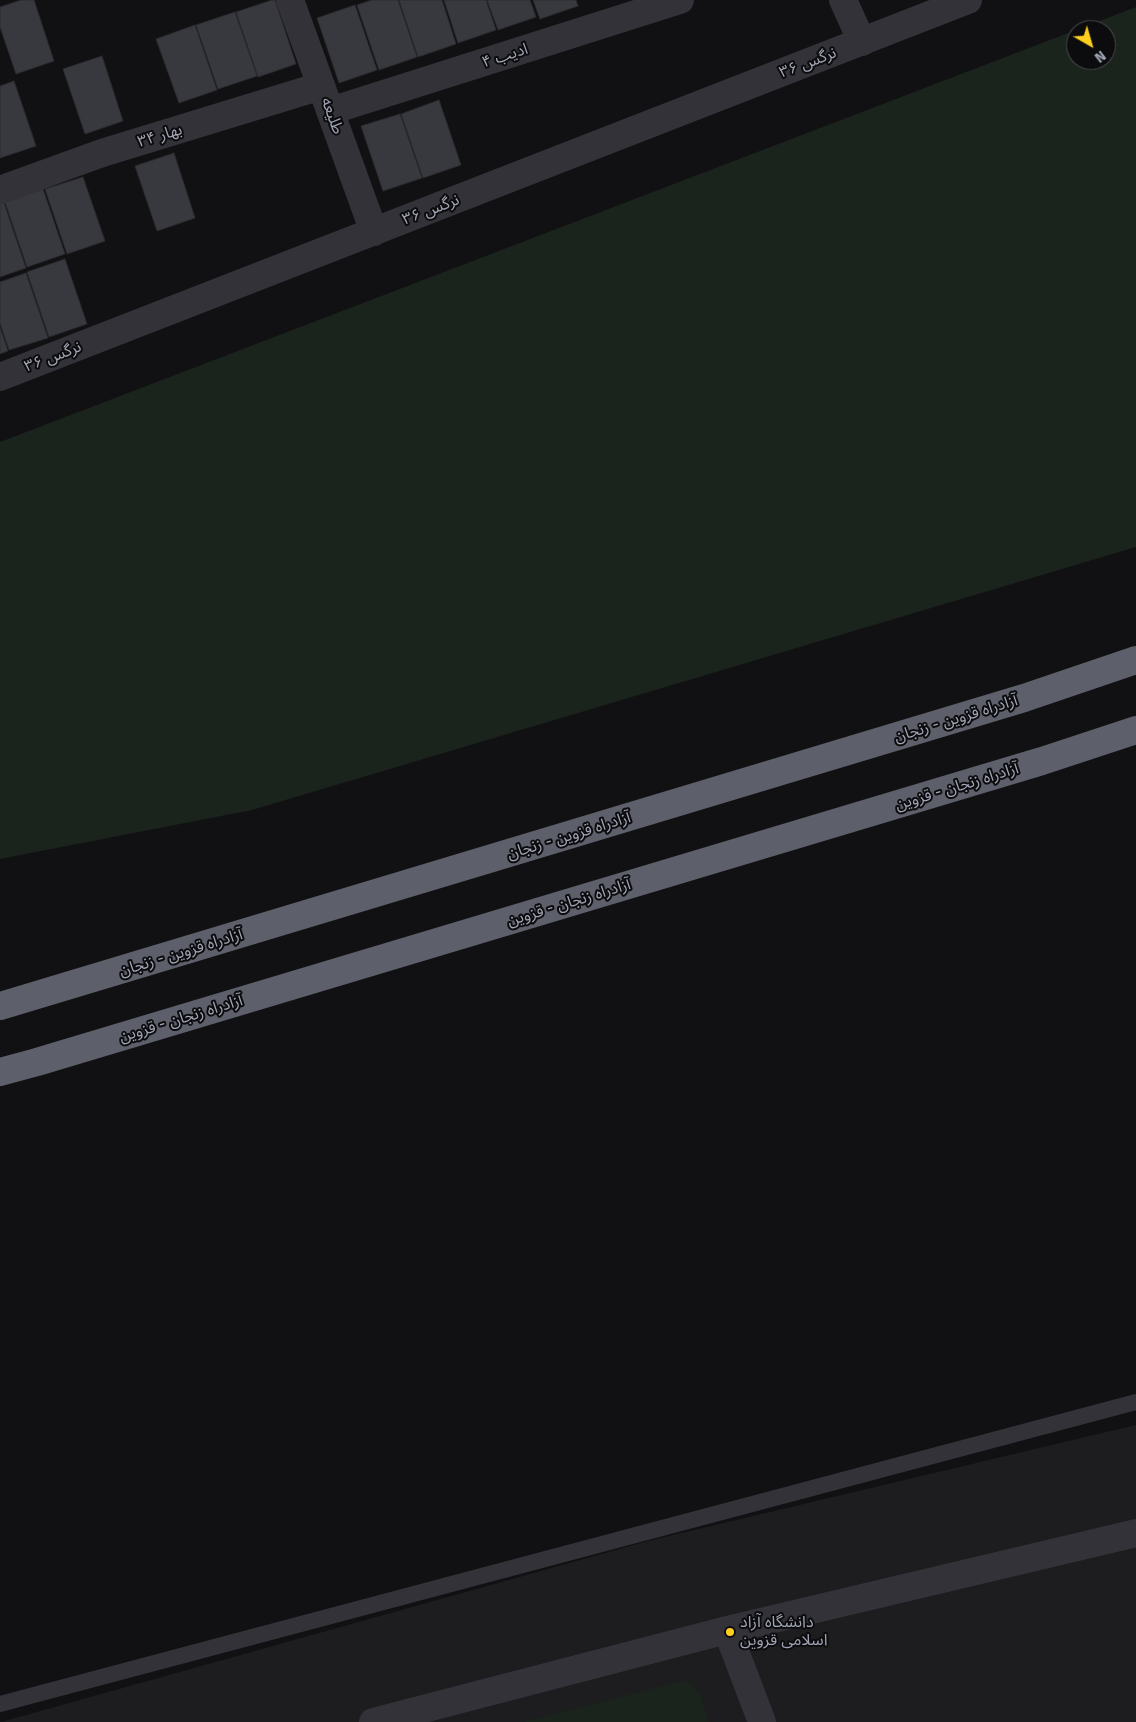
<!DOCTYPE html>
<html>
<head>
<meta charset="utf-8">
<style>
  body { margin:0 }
  #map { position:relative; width:1136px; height:1722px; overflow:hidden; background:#111113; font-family:"Fira Sans",sans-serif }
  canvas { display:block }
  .north { position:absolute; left:1066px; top:20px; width:50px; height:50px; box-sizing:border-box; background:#0c0c0e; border:1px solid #484951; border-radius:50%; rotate:142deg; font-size:14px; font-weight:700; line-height:20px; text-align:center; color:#a1a5b5 }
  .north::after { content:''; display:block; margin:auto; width:18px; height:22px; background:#ffcf1d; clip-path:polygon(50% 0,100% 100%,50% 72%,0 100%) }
</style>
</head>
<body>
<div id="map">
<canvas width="1136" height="1722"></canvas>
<div class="north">N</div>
</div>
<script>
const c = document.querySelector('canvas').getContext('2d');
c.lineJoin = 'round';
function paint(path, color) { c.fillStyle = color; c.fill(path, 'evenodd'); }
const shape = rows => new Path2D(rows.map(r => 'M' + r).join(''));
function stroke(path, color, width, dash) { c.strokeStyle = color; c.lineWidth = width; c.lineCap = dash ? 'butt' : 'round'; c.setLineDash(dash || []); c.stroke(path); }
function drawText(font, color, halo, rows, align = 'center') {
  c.font = font + ' "Fira Sans","Noto Sans Arabic",sans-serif'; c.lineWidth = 4; c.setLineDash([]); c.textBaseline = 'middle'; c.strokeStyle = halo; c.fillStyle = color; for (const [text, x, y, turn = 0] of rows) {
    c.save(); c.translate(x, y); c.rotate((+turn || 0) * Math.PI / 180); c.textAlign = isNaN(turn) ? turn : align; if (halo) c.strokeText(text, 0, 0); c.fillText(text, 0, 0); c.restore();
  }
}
paint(shape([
  [1136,1425,1136,1722,1,1722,648,1541]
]), '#1d1d20');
paint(shape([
  [1136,7,1136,547,252,810,0,859,0,442,1076,30,1076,60,1106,60,1106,30,1076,30],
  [686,1680,700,1693,708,1722,523,1722]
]), '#1b231d');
const building = shape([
  [21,0,34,0,54,61,16,74,0,27,0,7,21,0],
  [272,0,275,0,296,64,258,77,236,12,272,0],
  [372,0,398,0,417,57,379,70,357,5,372,0],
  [399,0,442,0,456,44,418,57,399,0],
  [444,0,486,0,496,30,458,43,444,0],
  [487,0,530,0,536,17,498,30,487,0],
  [533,0,576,0,578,6,540,19,533,0],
  [355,5,377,70,339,83,317,18,355,5],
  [235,12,257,76,218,89,196,25,235,12],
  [195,25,217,90,179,103,156,39,195,25],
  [102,56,123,121,85,134,63,69,102,56],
  [14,81,36,146,0,158,0,86,14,81],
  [439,100,461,165,423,178,401,114,439,100],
  [400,114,422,178,383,191,361,126,400,114],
  [174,153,195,218,157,231,135,166,174,153],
  [83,177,105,241,67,254,45,189,83,177],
  [43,189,65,254,27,267,5,202,43,189],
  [0,203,4,203,26,268,0,277,0,203],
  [65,259,87,324,49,337,27,272,65,259],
  [26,273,48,338,9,350,0,323,0,282,26,273],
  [0,327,8,351,0,354,0,327]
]);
paint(building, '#38393e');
stroke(building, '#2b2b2f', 1);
stroke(shape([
  [0,1704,1136,1402]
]), '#323238', 16);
stroke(shape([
  [290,0,374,232],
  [843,0,862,42],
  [330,111,680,0],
  [0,190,102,153,321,86],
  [727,1630,762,1722],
  [373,1722,727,1630,1136,1533]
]), '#323238', 28);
stroke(shape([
  [0,377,968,0]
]), '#323238', 28);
stroke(shape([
  [0,1006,1024,698,1136,660],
  [0,1072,37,1062,1042,761,1136,730]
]), '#5d5f6a', 28);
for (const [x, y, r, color] of [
  [730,1632,5,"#ffcf1d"]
]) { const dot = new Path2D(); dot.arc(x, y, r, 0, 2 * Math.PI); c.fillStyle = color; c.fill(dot); stroke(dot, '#0c0c0e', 2); }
drawText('16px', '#a1a5b5', '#0c0c0e', [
  ["ادیب ۴",505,56,-18],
  ["نرگس ۳۶",808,63,-21],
  ["طلیعه",332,116,70],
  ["بهار ۳۴",160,136,-17],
  ["نرگس ۳۶",431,210,-21],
  ["نرگس ۳۶",53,357,-21],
  ["آزادراه قزوین - زنجان",956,719,-17],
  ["آزادراه زنجان - قزوین",957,787,-17],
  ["آزادراه قزوین - زنجان",569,836,-17],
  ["آزادراه زنجان - قزوین",569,903,-17],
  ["آزادراه قزوین - زنجان",181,953,-17],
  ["آزادراه زنجان - قزوین",181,1019,-17]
]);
drawText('16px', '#a1a5b5', '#0c0c0e', [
  ["دانشگاه آزاد",740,1623],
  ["اسلامی قزوین",740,1641]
], 'left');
</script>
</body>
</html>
